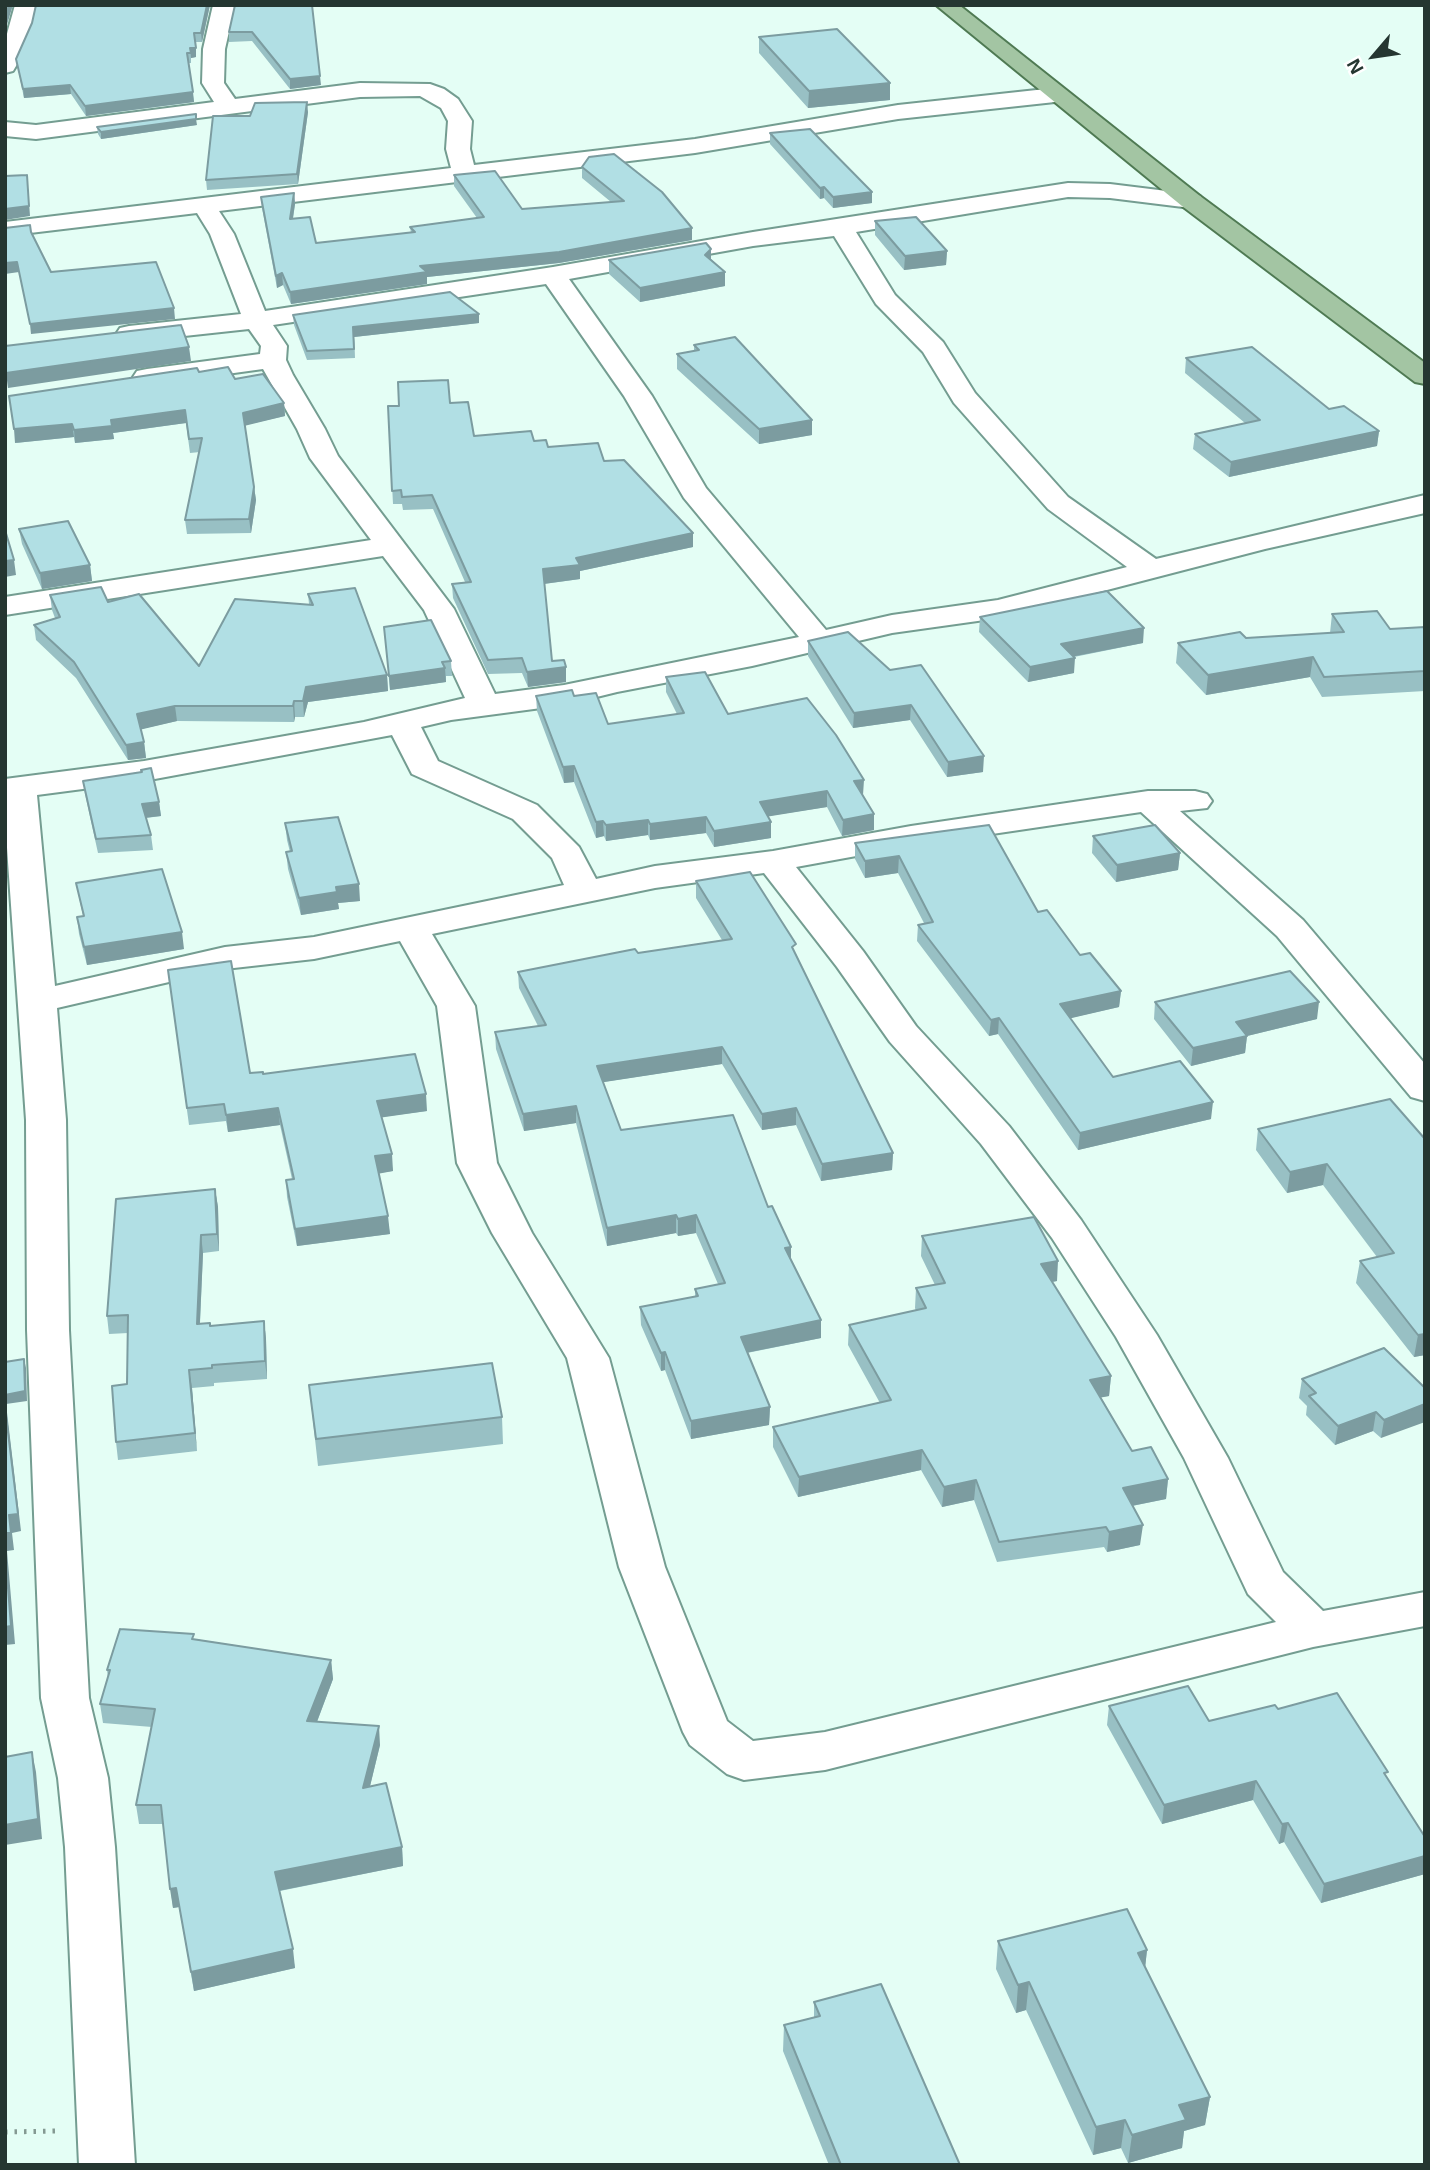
<!DOCTYPE html>
<html>
<head>
<meta charset="utf-8">
<style>
  body { margin:0 }
  #map { position:relative; width:1430px; height:2170px; overflow:hidden; background:#e4fef5; font-family:Arial,sans-serif }
  canvas { display:block }
  .frame { position:absolute; inset:0; border:7px solid #253631; pointer-events:none }
  .north { position:absolute; left:1339px; top:21px; width:70px; height:70px; -webkit-text-stroke:5px #fff; paint-order:stroke; rotate:241deg; font-size:19px; font-weight:700; line-height:28px; text-align:center; color:#253631 }
  .north::after { content:''; display:block; margin:auto; width:24px; height:32px; background:#253631; clip-path:polygon(50% 0,100% 100%,50% 72%,0 100%) }
</style>
</head>
<body>
<div id="map">
<canvas width="1430" height="2170"></canvas>
<div class="frame"></div>
<div class="north">N</div>
</div>
<script>
const c = document.querySelector('canvas').getContext('2d');
c.lineJoin = 'round';
const shape = rows => new Path2D(rows.map(r => 'M' + r).join(''));
function stroke(path, color, width, dash) { c.strokeStyle = color; c.lineWidth = width; c.lineCap = dash ? 'butt' : 'round'; c.setLineDash(dash || []); c.stroke(path); }
function paint(path, color) { c.fillStyle = color; c.fill(path, 'evenodd'); }
const minor = shape([
  [15,5,37,5,31,32,16,66,13,71,5,73,5,41,15,5],
  [213,5,235,5,225,49,224,83,235,99,360,83,430,84,444,89,458,99,472,121,470,149,474,165,695,139,898,105,1055,88,1063,90,1066,95,1063,100,1055,102,898,119,695,153,219,211,234,234,265,311,553,267,753,232,1068,183,1110,184,1191,194,1200,196,1203,201,1200,206,1191,208,1110,198,1068,197,856,232,895,295,943,342,975,393,1068,497,1156,559,1425,495,1425,513,1265,549,999,618,892,633,752,666,617,692,564,705,451,720,421,727,438,761,537,805,579,847,596,879,655,866,773,851,911,826,1148,791,1195,791,1207,794,1212,801,1207,808,1180,811,1303,920,1425,1064,1425,1101,1411,1097,1277,936,1141,812,911,846,796,867,863,951,916,1026,1009,1126,1081,1220,1157,1335,1228,1458,1283,1572,1323,1611,1425,1592,1425,1626,1313,1647,825,1770,744,1780,727,1774,690,1745,683,1732,619,1567,567,1358,492,1233,457,1163,437,1006,400,941,314,959,225,969,57,1008,66,1120,69,1330,89,1698,108,1778,115,1847,135,2165,79,2165,65,1847,58,1778,41,1698,27,1330,26,1120,5,819,5,779,144,761,364,722,465,698,424,610,383,556,5,615,5,597,371,540,310,458,297,429,263,369,147,385,137,383,133,377,137,371,147,369,260,354,261,346,249,329,129,342,120,340,116,334,120,328,129,326,241,314,210,234,197,213,5,236,5,222,451,168,446,149,448,121,441,108,420,96,360,97,36,139,5,136,5,122,36,125,214,102,202,83,203,49,213,5],
  [834,236,876,304,923,352,954,403,1048,509,1127,567,998,600,892,615,826,630,706,488,652,396,569,279,753,246,834,236],
  [546,284,624,396,684,498,799,637,564,685,495,694,454,609,338,456,325,429,293,375,286,360,287,346,273,325,546,284],
  [392,735,412,774,513,819,552,858,564,885,314,937,225,947,55,986,37,795,144,781,392,735],
  [764,873,837,967,890,1042,981,1144,1052,1238,1116,1337,1184,1458,1248,1594,1276,1622,825,1732,753,1741,727,1721,665,1567,609,1358,532,1233,497,1163,475,1006,432,934,655,888,764,873]
]);
const major = shape([
  [936,5,959,5,1200,196,1425,363,1425,384,1415,382,1182,206,936,5]
]);
stroke(minor, '#749d91', 4);
stroke(major, '#4f7a53', 4);
stroke(shape([
  [5,2132,57,2131]
]), '#849992', 5, [2.5, 7]);
paint(minor, '#fff');
paint(major, '#a3c5a3');
paint(shape([
  [210,5,202,42,195,42,196,57,191,58,191,63,188,63,194,102,86,116,71,94,24,98,16,59,32,23],
  [235,5,321,85,290,89,252,41,229,42,229,32],
  [759,37,890,83,890,100,808,108,759,53],
  [308,112,298,184,207,190,206,180,250,116],
  [197,125,101,139,98,134,97,127],
  [770,133,872,192,872,203,833,208,824,198,820,199,770,144],
  [582,167,692,228,692,240,559,263,427,277,427,284,291,304,283,285,277,288,262,208,261,197,294,193,295,204,293,219,316,243,411,233,410,227,477,218,454,186,454,175,522,209,611,202,582,178],
  [875,221,947,251,946,265,904,270,875,235],
  [711,249,711,259,725,272,725,286,640,302,609,274,609,260],
  [479,314,479,323,354,337,355,358,307,360,294,325,293,315],
  [694,345,812,420,812,435,759,444,677,369,677,354,694,351],
  [1186,358,1379,431,1377,446,1229,477,1193,449,1195,434,1245,423,1185,373],
  [199,372,235,379,284,403,285,416,245,425,256,500,251,533,187,534,185,520,200,452,190,453,186,423,113,433,114,439,75,443,74,437,15,443],
  [450,403,474,436,534,441,548,447,604,461,693,547,580,571,580,579,544,584,552,661,566,682,528,687,522,673,488,674,453,598,452,584,465,582,433,509,403,510,402,504,393,504,388,406],
  [19,529,90,565,92,581,42,589,22,544],
  [308,594,387,675,388,691,308,702,304,717,295,717,294,722,177,721,141,729,144,742,146,758,128,760,76,678,36,640,34,625,55,618,52,610,50,595,108,602,199,666,309,604],
  [1332,614,1390,629,1425,627,1425,691,1322,697,1310,677,1206,695,1176,663,1178,643,1330,633],
  [980,617,1143,643,1074,657,1074,673,1028,682,979,632],
  [384,627,451,661,452,676,446,676,446,682,390,690],
  [848,632,983,772,947,777,910,720,853,728,808,656,808,641],
  [666,677,863,795,874,830,842,836,827,807,768,816,771,838,714,847,706,833,650,840,648,835,606,841,604,836,596,838,574,782,564,783,537,711,536,696,574,696,608,724,677,714,666,692],
  [141,770,159,802,161,816,146,818,151,835,153,850,98,853,85,794,83,781,141,773],
  [285,823,360,901,338,903,339,909,301,915,288,869,286,852,290,852,287,840],
  [989,825,1038,912,1080,955,1121,991,1119,1007,1070,1018,1113,1077,1211,1119,1078,1150,998,1034,989,1036,917,941,918,925,924,923,898,873,865,878,855,859,855,843],
  [1093,836,1180,853,1178,870,1116,882,1092,853],
  [696,881,796,954,893,1153,892,1170,821,1181,796,1125,762,1130,722,1064,603,1082,621,1130,768,1207,791,1247,791,1259,821,1320,821,1338,747,1353,770,1407,769,1425,691,1439,665,1370,661,1371,641,1325,640,1307,695,1297,695,1289,718,1284,696,1233,678,1236,676,1233,607,1246,576,1123,524,1131,496,1049,495,1032,538,1026,519,988,518,972,722,940,696,898],
  [76,883,184,949,87,965,79,934,77,917,83,916],
  [168,970,250,1073,263,1074,427,1111,381,1117,393,1171,379,1173,390,1234,297,1246,287,1197,286,1180,292,1179,280,1125,228,1132,226,1121,189,1125],
  [1155,1002,1317,1019,1247,1036,1245,1053,1191,1066,1154,1019],
  [1390,1099,1425,1355,1414,1357,1356,1283,1360,1261,1377,1257,1323,1185,1287,1193,1256,1150,1258,1129],
  [215,1189,218,1207,219,1251,203,1253,200,1323,211,1326,264,1321,266,1339,267,1379,214,1383,214,1386,192,1388,197,1451,118,1460,116,1442,127,1384,128,1333,109,1334,107,1316],
  [922,1236,1057,1281,1052,1282,1111,1376,1109,1396,1101,1397,1132,1451,1168,1479,1166,1499,1132,1506,1140,1545,1107,1552,1104,1547,997,1562,974,1500,942,1507,921,1470,798,1497,773,1447,773,1427,880,1403,848,1345,849,1325,916,1311,915,1308,916,1288,935,1285,921,1256],
  [1302,1379,1425,1388,1381,1438,1373,1431,1335,1445,1306,1415,1307,1406,1299,1398],
  [309,1385,502,1417,503,1444,318,1466],
  [195,1639,331,1660,333,1679,317,1722,380,1745,370,1786,402,1847,403,1866,280,1891,295,1968,194,1991,179,1907,173,1908,163,1824,139,1824,136,1805,152,1727,103,1723,100,1704,108,1678,107,1670],
  [1109,1706,1209,1721,1278,1709,1387,1778,1425,1837,1425,1874,1321,1903,1284,1842,1279,1844,1253,1800,1162,1824,1107,1725],
  [998,1941,1147,1950,1145,1967,1210,2097,1205,2125,1184,2131,1182,2148,1128,2163,1121,2148,1093,2155,1026,2010,1016,2013,996,1969],
  [814,2002,960,2165,829,2165,783,2051,784,2025,814,2017]
]), '#98c0c4');
paint(shape([
  [9,5,13,5,5,31,5,17],
  [207,5,210,5,202,42,201,33],
  [190,48,196,48,196,57,191,58],
  [320,76,321,85,290,89,290,79],
  [890,83,890,100,808,108,809,91],
  [70,85,71,94,24,98,23,89],
  [193,92,194,102,86,116,85,106],
  [307,102,308,112,298,184,297,174],
  [196,119,197,125,101,139,101,132],
  [27,175,30,216,5,220,5,209],
  [824,187,824,198,820,199,820,188],
  [872,192,872,203,833,208,833,197],
  [294,193,295,204,291,230,290,219],
  [692,228,692,240,559,263,427,277,427,284,291,304,290,292,420,266],
  [711,249,711,263,705,255],
  [947,251,946,265,904,270,905,256],
  [17,262,19,272,5,274,5,263],
  [725,272,725,286,640,302,640,288],
  [282,273,283,285,277,288,276,276],
  [174,308,175,319,31,334,30,324],
  [479,314,479,323,354,337,355,358,353,327],
  [189,347,191,361,8,388,6,373],
  [284,403,285,416,244,426,243,413],
  [185,410,186,423,113,433,114,439,75,443,74,430,111,420],
  [812,420,812,435,759,444,759,429],
  [72,424,74,437,15,443,14,429],
  [1379,431,1377,446,1229,477,1231,462],
  [254,487,256,500,251,533,249,519],
  [693,533,693,547,580,571,580,579,543,584,543,569,576,558],
  [14,560,16,575,5,577,5,561],
  [90,565,92,581,42,589,40,573],
  [1144,628,1143,643,1060,659,1061,644],
  [1313,657,1310,677,1206,695,1208,675],
  [1075,658,1074,673,1028,682,1030,667],
  [566,667,566,682,528,687,527,672],
  [445,668,446,682,390,690,389,676],
  [387,675,388,691,308,702,304,717,303,701,306,687],
  [294,701,295,717,294,722,293,706],
  [911,705,910,720,853,728,854,713],
  [175,706,177,721,139,730,137,714],
  [144,742,146,758,128,760,126,745],
  [984,756,983,772,947,777,948,762],
  [574,766,574,782,564,783,563,767],
  [864,780,863,795,854,781],
  [827,791,827,807,759,818,760,802],
  [159,802,161,816,143,818,142,804],
  [874,814,874,830,842,836,843,820],
  [706,817,706,833,650,840,650,824],
  [648,820,648,835,606,841,606,825],
  [603,821,604,836,596,838,596,822],
  [771,822,771,838,714,847,714,831],
  [1180,853,1178,870,1116,882,1117,865],
  [899,856,898,873,865,878,865,861],
  [359,884,360,901,338,903,339,909,301,915,299,898,336,887],
  [182,932,184,949,87,965,84,947],
  [1121,991,1119,1007,1059,1021,1060,1004],
  [1319,1002,1317,1019,1247,1036,1245,1053,1191,1066,1193,1048,1236,1022],
  [999,1018,998,1034,989,1036,991,1020],
  [722,1047,722,1064,598,1083,597,1066],
  [426,1094,427,1111,378,1118,377,1101],
  [1213,1102,1211,1119,1078,1150,1080,1133],
  [576,1106,576,1123,524,1131,523,1114],
  [278,1108,280,1125,228,1132,226,1115],
  [796,1108,796,1125,762,1130,762,1114],
  [893,1153,892,1170,821,1181,822,1164],
  [392,1154,393,1171,377,1174,375,1156],
  [1327,1164,1323,1185,1287,1193,1290,1172],
  [215,1189,218,1207,219,1251,217,1234],
  [676,1215,676,1233,607,1246,607,1228],
  [696,1215,696,1233,678,1236,678,1219],
  [388,1216,390,1234,297,1246,295,1229],
  [201,1235,203,1253,199,1342,197,1324],
  [791,1247,791,1264,785,1248],
  [1058,1261,1057,1281,1040,1284,1041,1264],
  [821,1320,821,1338,740,1354,741,1337],
  [264,1321,266,1339,267,1379,265,1361],
  [1425,1334,1425,1355,1414,1357,1418,1335],
  [665,1352,665,1370,661,1371,661,1353],
  [24,1359,26,1368,27,1401,6,1404,21,1531,12,1533,14,1550,7,1551,15,1644,5,1645,5,1533,9,1515,5,1395],
  [189,1370,192,1388,197,1451,195,1433],
  [1111,1376,1109,1396,1088,1400,1090,1380],
  [1425,1404,1425,1422,1381,1438,1384,1420],
  [770,1407,769,1425,691,1439,691,1421],
  [1376,1412,1373,1431,1335,1445,1338,1426],
  [922,1450,921,1470,798,1497,799,1477],
  [1168,1479,1166,1499,1121,1508,1123,1488],
  [976,1480,974,1500,942,1507,944,1487],
  [1143,1525,1140,1545,1107,1552,1109,1532],
  [331,1660,333,1679,310,1740,307,1721],
  [379,1726,380,1745,365,1807,363,1788],
  [32,1752,36,1772,42,1839,5,1845,5,1825],
  [1256,1781,1253,1800,1162,1824,1164,1805],
  [1288,1823,1284,1842,1279,1844,1282,1824],
  [402,1847,403,1866,278,1891,275,1872],
  [1425,1856,1425,1874,1321,1903,1324,1884],
  [176,1888,179,1907,173,1908,170,1889],
  [293,1949,295,1968,194,1991,191,1972],
  [1147,1950,1144,1978,1138,1953],
  [1029,1982,1026,2010,1016,2013,1018,1985],
  [1210,2097,1205,2125,1184,2131,1182,2148,1128,2163,1132,2135,1179,2105],
  [1125,2120,1121,2148,1093,2155,1096,2127]
]), '#7c9ca0');
const building = shape([
  [5,5,9,5,5,17,5,5],
  [36,5,207,5,201,33,194,33,196,48,190,48,191,53,187,53,193,92,85,106,70,85,23,89,16,59,32,23,36,5],
  [235,5,312,5,320,76,290,79,252,32,229,32,235,5],
  [837,29,890,83,809,91,759,37,837,29],
  [307,102,297,174,206,180,213,116,250,116,255,103,307,102],
  [196,114,196,119,101,132,97,127,196,114],
  [810,129,872,192,833,197,824,187,820,188,770,133,810,129],
  [614,154,662,192,692,228,559,252,420,266,427,272,290,292,282,273,276,276,261,197,294,193,290,219,310,217,316,243,415,232,410,227,484,217,454,175,495,171,522,209,624,201,582,167,589,157,614,154],
  [27,175,29,206,5,209,5,176,27,175],
  [916,217,947,251,905,256,875,221,916,217],
  [30,225,31,232,51,272,156,262,174,308,30,324,17,262,5,263,5,228,30,225],
  [706,243,711,249,705,255,725,272,640,288,609,260,706,243],
  [450,292,479,314,353,327,354,349,307,351,293,315,450,292],
  [181,325,189,347,6,373,5,346,181,325],
  [735,337,812,420,759,429,677,354,699,350,694,345,735,337],
  [1252,347,1329,409,1344,406,1379,431,1231,462,1195,434,1260,420,1186,358,1252,347],
  [228,367,235,379,263,374,284,403,243,413,254,487,249,519,185,520,202,438,189,439,185,410,111,420,112,426,74,430,72,424,14,429,9,396,197,368,199,372,228,367],
  [448,380,450,403,468,402,474,436,531,431,534,441,546,440,548,447,598,443,604,461,624,460,693,533,576,558,580,565,543,569,552,661,564,660,566,667,527,672,522,658,488,660,452,584,471,582,432,495,402,497,401,490,392,491,388,406,399,406,398,382,448,380],
  [68,521,90,565,40,573,19,529,68,521],
  [5,530,14,560,5,561,5,530],
  [101,587,108,602,139,594,199,666,235,599,313,605,308,594,355,588,387,675,306,687,303,701,294,701,293,706,175,706,137,714,144,742,126,745,74,662,34,625,60,617,50,595,101,587],
  [1107,591,1144,628,1061,644,1075,658,1030,667,980,617,1107,591],
  [1377,611,1390,629,1425,627,1425,671,1324,677,1313,657,1208,675,1178,643,1240,632,1246,638,1344,632,1332,614,1377,611],
  [431,620,451,661,442,662,445,668,389,676,384,627,431,620],
  [848,632,890,670,921,665,984,756,948,762,911,705,854,713,808,641,848,632],
  [705,672,728,714,807,698,836,735,864,780,854,781,874,814,843,820,827,791,760,802,771,822,714,831,706,817,650,824,648,820,606,825,603,821,596,822,574,766,563,767,536,696,572,690,574,696,596,693,608,724,684,713,666,677,705,672],
  [151,768,159,802,142,804,151,835,96,839,83,781,142,772,141,770,151,768],
  [338,817,359,884,336,887,337,892,299,898,286,852,292,851,285,823,338,817],
  [989,825,1038,912,1047,910,1080,955,1090,953,1121,991,1060,1004,1113,1077,1180,1061,1213,1102,1080,1133,999,1018,991,1020,918,925,933,922,899,856,865,861,855,843,989,825],
  [1155,825,1180,853,1117,865,1093,836,1155,825],
  [162,869,182,932,84,947,77,917,84,916,76,883,162,869],
  [750,872,796,944,792,947,893,1153,822,1164,796,1108,762,1114,722,1047,597,1066,621,1130,733,1115,768,1207,772,1206,791,1247,785,1248,821,1320,741,1337,770,1407,691,1421,665,1352,661,1353,640,1307,698,1296,695,1289,725,1283,696,1215,678,1219,676,1215,607,1228,576,1106,523,1114,495,1032,546,1025,518,972,635,949,638,953,732,939,696,881,750,872],
  [231,961,250,1073,263,1072,263,1074,415,1054,426,1094,377,1101,392,1154,375,1156,388,1216,295,1229,286,1180,294,1179,278,1108,226,1115,224,1104,187,1108,168,970,231,961],
  [1290,971,1319,1002,1236,1022,1247,1036,1193,1048,1155,1002,1290,971],
  [1390,1099,1425,1139,1425,1334,1418,1335,1360,1261,1394,1253,1327,1164,1290,1172,1258,1129,1390,1099],
  [215,1189,217,1234,201,1235,197,1324,210,1323,210,1326,264,1321,265,1361,212,1365,212,1368,189,1370,195,1433,116,1442,112,1386,127,1384,128,1315,107,1316,116,1199,215,1189],
  [1034,1217,1058,1261,1041,1264,1111,1376,1090,1380,1132,1451,1151,1447,1168,1479,1123,1488,1143,1525,1109,1532,1106,1527,999,1542,976,1480,944,1487,922,1450,799,1477,773,1427,891,1400,849,1325,926,1308,916,1288,945,1283,922,1236,1034,1217],
  [1384,1348,1425,1388,1425,1404,1384,1420,1376,1412,1338,1426,1309,1396,1316,1393,1302,1379,1384,1348],
  [24,1359,25,1391,5,1395,5,1362,24,1359],
  [492,1363,502,1417,316,1439,309,1385,492,1363],
  [5,1408,18,1514,9,1515,11,1533,5,1533,5,1408],
  [5,1550,11,1626,5,1627,5,1550],
  [120,1629,194,1634,192,1639,331,1660,307,1721,379,1726,363,1788,386,1783,402,1847,275,1872,293,1949,191,1972,176,1888,170,1889,161,1805,136,1805,155,1709,100,1704,110,1670,107,1670,120,1629],
  [1188,1686,1209,1721,1275,1705,1278,1709,1337,1693,1388,1772,1384,1773,1425,1837,1425,1856,1324,1884,1288,1823,1282,1824,1256,1781,1164,1805,1109,1706,1188,1686],
  [32,1752,38,1819,5,1825,5,1757,32,1752],
  [1127,1909,1147,1950,1138,1953,1210,2097,1179,2105,1186,2120,1132,2135,1125,2120,1096,2127,1029,1982,1018,1985,998,1941,1127,1909],
  [881,1984,960,2165,841,2165,784,2025,820,2016,814,2002,881,1984]
]);
paint(building, '#b1dfe4');
stroke(building, '#7c9ca0', 2);
</script>
</body>
</html>
